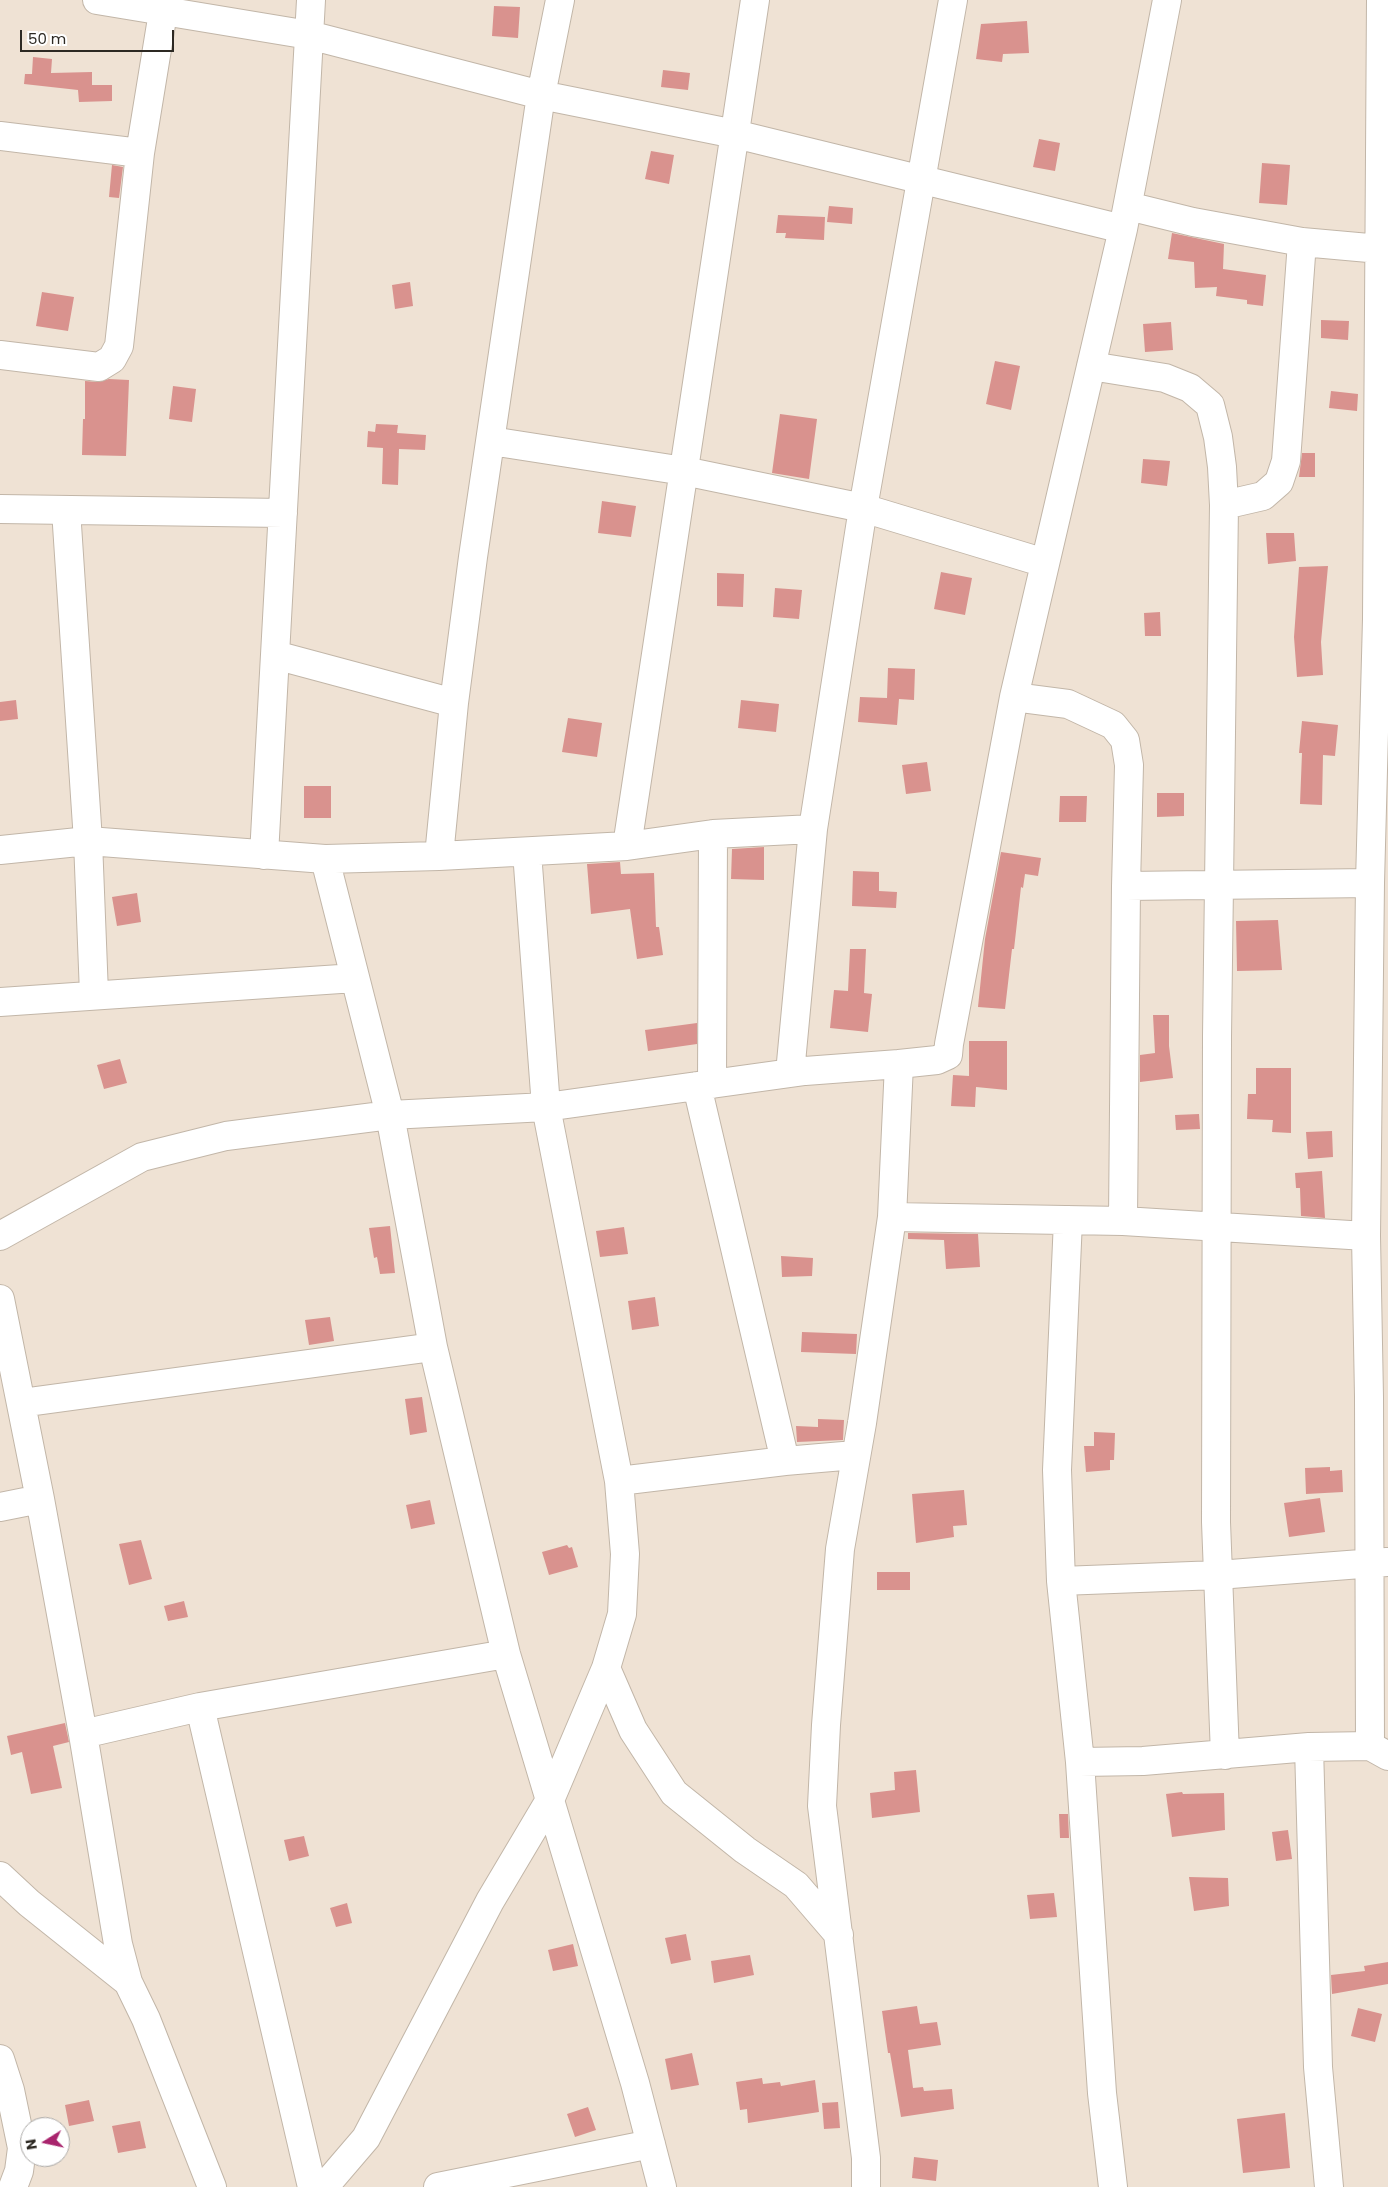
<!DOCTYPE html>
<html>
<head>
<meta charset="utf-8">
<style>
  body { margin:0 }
  #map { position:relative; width:1388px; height:2187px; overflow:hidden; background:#efe2d4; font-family:Poppins,sans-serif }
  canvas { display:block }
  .north { position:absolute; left:20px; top:2117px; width:50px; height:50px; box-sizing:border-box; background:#fff; border:1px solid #aba9a7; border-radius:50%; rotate:260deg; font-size:14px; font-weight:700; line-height:20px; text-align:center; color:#2d2923 }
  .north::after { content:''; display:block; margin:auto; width:18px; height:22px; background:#a9246d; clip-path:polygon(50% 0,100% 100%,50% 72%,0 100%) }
  .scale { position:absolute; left:20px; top:30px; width:154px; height:22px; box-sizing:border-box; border:2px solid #2d2923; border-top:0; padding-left:6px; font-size:15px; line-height:18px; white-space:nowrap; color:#2d2923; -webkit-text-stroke:4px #fff; paint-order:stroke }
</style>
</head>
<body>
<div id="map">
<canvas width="1388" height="2187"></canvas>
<div class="north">N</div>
<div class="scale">50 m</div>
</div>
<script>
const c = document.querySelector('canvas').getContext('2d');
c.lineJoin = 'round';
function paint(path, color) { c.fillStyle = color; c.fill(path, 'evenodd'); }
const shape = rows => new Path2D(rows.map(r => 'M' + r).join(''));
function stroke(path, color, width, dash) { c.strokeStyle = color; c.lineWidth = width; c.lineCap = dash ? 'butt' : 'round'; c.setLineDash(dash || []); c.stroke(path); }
paint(shape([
  [494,6,520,7,518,38,492,36],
  [1027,21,1029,53,1003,54,1002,62,976,59,981,24],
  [33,57,52,59,51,73,92,72,92,85,112,85,112,101,79,102,78,90,24,84,25,74,32,74],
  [663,70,690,73,688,90,661,87],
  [1039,139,1060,143,1055,171,1033,167],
  [651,151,674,155,669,184,645,179],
  [1262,163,1290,165,1287,205,1259,203],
  [112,165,123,167,119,198,109,197],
  [829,206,853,208,852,224,827,222],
  [778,215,825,217,824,240,785,238,786,233,776,233],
  [1172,233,1224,244,1223,269,1266,275,1263,306,1247,304,1247,300,1216,296,1217,287,1195,288,1194,262,1168,259],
  [410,282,413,306,395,309,392,285],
  [42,292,74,297,68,331,36,326],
  [1321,320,1349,321,1348,340,1321,338],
  [1171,322,1173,350,1145,352,1143,324],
  [995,361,1020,366,1011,410,986,404],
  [109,379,129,380,126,456,82,455,83,419,85,419,85,381,98,382],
  [173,386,196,389,192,422,169,419],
  [1331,391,1358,394,1357,411,1329,408],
  [780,414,817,419,809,479,772,473],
  [376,424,398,425,397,433,426,435,425,450,399,449,398,485,382,484,383,448,367,447,368,431,375,432],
  [1302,453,1315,453,1315,477,1299,477],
  [1143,459,1170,461,1167,486,1141,483],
  [602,501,636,506,631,537,598,533],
  [1266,533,1294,533,1296,561,1268,564],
  [1328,566,1321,642,1323,675,1297,677,1294,637,1299,567],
  [941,572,972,578,965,615,934,609],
  [717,573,744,574,743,607,717,606],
  [775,588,802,590,799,619,773,617],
  [1160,612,1161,636,1145,636,1144,613],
  [888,668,915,669,914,700,899,699,897,725,858,722,860,697,887,698],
  [16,700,18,719,0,721,0,702],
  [741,700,779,704,776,732,738,728],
  [568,718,602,723,597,757,562,752],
  [1302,721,1338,725,1335,756,1323,755,1322,805,1300,804,1302,753,1299,753],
  [927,762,931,791,906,794,902,765],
  [304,786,331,786,331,818,304,818],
  [1157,793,1184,793,1184,816,1157,817],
  [1060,796,1087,796,1086,822,1059,822],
  [764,847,764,880,731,879,732,849],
  [1001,852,1041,858,1038,876,1025,874,1023,888,1021,887,1014,949,1012,949,1005,1009,978,1007,985,939],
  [620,862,621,874,654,873,656,927,659,927,663,955,637,959,630,909,591,914,587,864],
  [853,871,879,872,879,891,897,892,896,908,852,906],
  [137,893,141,922,117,926,112,897],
  [1278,920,1282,970,1237,971,1236,921],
  [850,949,866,949,864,993,872,994,868,1032,830,1028,834,990,848,991],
  [1153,1015,1169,1015,1169,1046,1173,1078,1140,1082,1140,1055,1155,1053],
  [697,1023,697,1044,648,1051,645,1030],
  [969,1041,1007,1041,1007,1090,976,1087,975,1107,951,1106,953,1075,969,1076],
  [120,1059,127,1083,104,1089,97,1065],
  [1256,1068,1291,1068,1291,1133,1272,1132,1273,1120,1247,1119,1248,1094,1256,1094],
  [1199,1114,1200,1129,1176,1130,1175,1115],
  [1332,1131,1333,1157,1308,1159,1306,1132],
  [1322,1171,1325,1218,1301,1216,1300,1188,1296,1188,1295,1173],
  [390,1226,395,1273,380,1274,377,1257,374,1258,369,1228],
  [624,1227,628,1254,600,1257,596,1231],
  [908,1233,978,1234,980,1267,946,1269,944,1240,908,1239],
  [781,1256,813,1258,812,1276,782,1277],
  [655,1297,659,1326,632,1330,628,1301],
  [330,1317,334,1341,309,1345,305,1320],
  [802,1332,857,1334,856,1354,801,1352],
  [422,1397,427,1432,410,1435,405,1399],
  [818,1419,844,1420,843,1440,797,1442,796,1426,818,1427],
  [1094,1432,1115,1433,1114,1460,1110,1460,1110,1470,1086,1472,1084,1446,1094,1446],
  [1330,1467,1330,1471,1342,1470,1343,1492,1306,1494,1305,1468],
  [964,1490,967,1525,953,1526,954,1537,916,1543,912,1494],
  [1320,1498,1325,1532,1289,1537,1284,1503],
  [430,1500,435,1524,411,1529,406,1505],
  [141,1540,152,1579,129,1585,119,1544],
  [567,1545,569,1548,572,1547,578,1567,549,1575,542,1552],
  [877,1572,910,1572,910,1590,877,1590],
  [184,1601,188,1617,168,1621,164,1606],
  [65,1723,69,1742,53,1746,62,1788,31,1794,22,1752,11,1755,7,1736],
  [916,1770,920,1812,872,1818,870,1793,895,1790,894,1772],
  [1182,1792,1183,1794,1224,1793,1225,1830,1172,1837,1166,1794],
  [1059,1814,1068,1814,1069,1838,1060,1838],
  [1288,1830,1292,1859,1276,1861,1272,1832],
  [304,1836,309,1856,289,1861,284,1840],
  [1189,1877,1228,1878,1229,1906,1194,1911],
  [1054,1893,1057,1917,1030,1919,1027,1895],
  [347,1903,352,1923,336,1927,330,1908],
  [686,1934,691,1960,671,1964,665,1938],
  [573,1944,578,1966,553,1971,548,1950],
  [750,1955,754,1975,714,1983,711,1961],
  [1388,1962,1388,1984,1332,1994,1331,1975,1365,1971,1364,1966],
  [917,2006,920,2024,937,2022,941,2045,908,2050,913,2088,923,2087,924,2091,952,2089,954,2109,901,2117,890,2053,888,2053,882,2011],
  [1358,2008,1382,2014,1375,2042,1351,2036],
  [692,2053,699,2085,671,2090,665,2059],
  [762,2078,763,2084,780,2082,781,2086,815,2080,819,2112,748,2123,747,2109,740,2110,736,2082],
  [89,2100,94,2121,69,2126,65,2105],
  [838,2102,840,2128,824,2129,822,2103],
  [588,2107,596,2130,575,2137,567,2114],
  [1285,2113,1290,2168,1243,2173,1237,2119],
  [140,2121,146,2148,118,2153,112,2126],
  [914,2157,938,2160,936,2181,912,2178]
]), '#d9928e');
const minor = shape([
  [97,0,309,35,541,95,735,134,1123,229],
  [0,136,140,153],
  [1128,206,1193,222,1302,242,1380,249],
  [0,355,99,367,112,359,119,346,140,153,165,0],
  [1091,366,1165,378,1190,388,1210,405,1218,437,1222,467,1224,505,1217,1036,1216,1522,1225,1755],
  [491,441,684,471,863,508,1045,563],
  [1224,505,1263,496,1279,482,1286,461,1302,242],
  [0,509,283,513],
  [66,510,88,841,94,994],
  [275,655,454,703],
  [1014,697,1068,704,1113,725,1125,740,1129,765,1126,886,1123,1221],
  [627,846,755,0],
  [0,850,88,841,325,859,439,856,627,846,713,834,813,829],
  [264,855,311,0],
  [439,856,454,703,473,557,541,95,560,0],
  [325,859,390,1115,433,1347,506,1654,635,2083,662,2187],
  [1126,886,1370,883],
  [0,1002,355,978],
  [790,1073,813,829,863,508,953,0],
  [712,1084,713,834],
  [697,1086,785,1461],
  [892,1217,1123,1221,1366,1236],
  [1068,1220,1057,1470,1061,1581,1080,1762,1102,2093,1113,2187],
  [0,1236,142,1157,226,1136,390,1115,546,1107,805,1071,899,1064],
  [0,1299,40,1499,83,1734,118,1944,128,1982,146,2019,212,2187],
  [21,1403,433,1347],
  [619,1481,785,1461,855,1455],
  [0,1507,40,1499],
  [1061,1581,1218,1575,1387,1562],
  [606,1668,633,1730,674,1793,745,1850,796,1885,839,1935],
  [200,1707,312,2187],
  [83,1734,200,1707,506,1654],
  [1370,1746,1369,1397,1366,1236,1370,883,1377,619,1381,0],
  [1309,1747,1318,2067,1329,2187],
  [1080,1762,1143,1761,1309,1747,1370,1746,1388,1756],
  [0,1876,29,1903,128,1982],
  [0,2059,10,2090,22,2148,19,2171,13,2187],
  [324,2187,366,2138,490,1901,550,1800,606,1668,622,1614,625,1554,619,1481,546,1107,527,852],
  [438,2187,651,2144],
  [866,2187,866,2158,822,1806,826,1725,840,1549,862,1423,892,1217,899,1064,937,1060,948,1055,949,1044,1014,697,1123,229,1167,0]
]);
stroke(minor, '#c2b6a8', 30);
stroke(minor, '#fff', 28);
</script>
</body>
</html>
